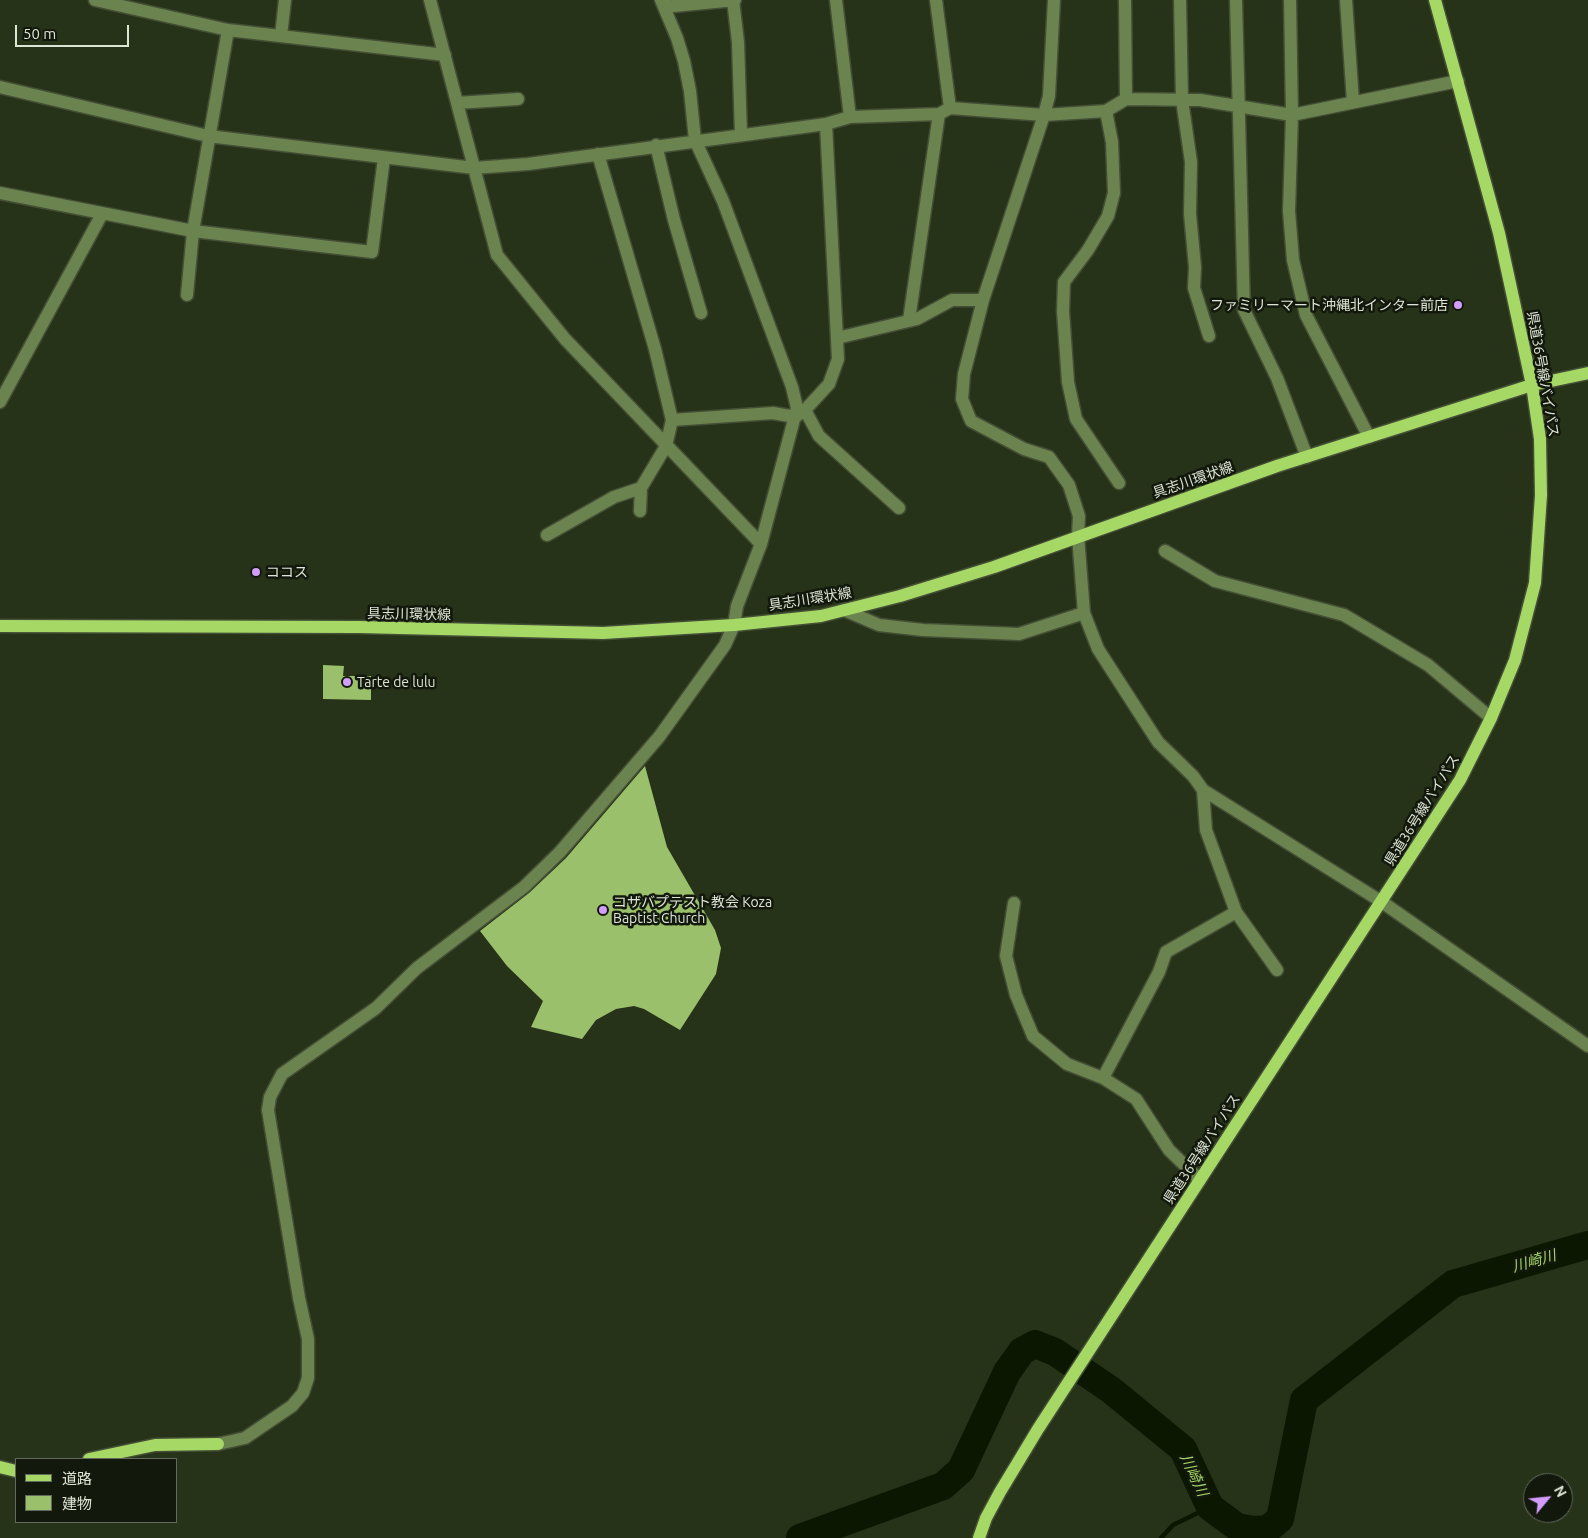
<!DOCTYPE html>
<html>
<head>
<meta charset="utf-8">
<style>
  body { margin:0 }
  #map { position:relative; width:1588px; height:1538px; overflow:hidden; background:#273318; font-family:Ubuntu,"Noto Sans JP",sans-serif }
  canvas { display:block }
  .legend { position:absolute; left:15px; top:1458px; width:162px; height:65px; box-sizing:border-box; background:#13180d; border:1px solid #636a5d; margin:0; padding:6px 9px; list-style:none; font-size:15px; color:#dce4d4 }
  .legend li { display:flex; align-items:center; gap:10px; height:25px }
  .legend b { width:25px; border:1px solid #636a5d }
  .north { position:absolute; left:1523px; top:1473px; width:50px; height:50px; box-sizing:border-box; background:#13180d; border:1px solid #636a5d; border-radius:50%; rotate:62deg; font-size:14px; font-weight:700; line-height:20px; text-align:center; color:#dce4d4 }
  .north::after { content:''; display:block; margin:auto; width:18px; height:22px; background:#d29dfd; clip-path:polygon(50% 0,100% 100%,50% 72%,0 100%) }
  .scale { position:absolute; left:15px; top:25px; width:114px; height:22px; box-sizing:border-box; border:2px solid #dce4d4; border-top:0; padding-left:6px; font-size:15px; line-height:18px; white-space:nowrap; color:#dce4d4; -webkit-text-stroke:4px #13180d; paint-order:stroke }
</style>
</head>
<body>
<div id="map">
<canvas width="1588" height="1538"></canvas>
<ul class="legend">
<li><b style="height:6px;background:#a6d866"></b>道路</li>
<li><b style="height:14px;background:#9ac06c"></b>建物</li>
</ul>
<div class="north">N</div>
<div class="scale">50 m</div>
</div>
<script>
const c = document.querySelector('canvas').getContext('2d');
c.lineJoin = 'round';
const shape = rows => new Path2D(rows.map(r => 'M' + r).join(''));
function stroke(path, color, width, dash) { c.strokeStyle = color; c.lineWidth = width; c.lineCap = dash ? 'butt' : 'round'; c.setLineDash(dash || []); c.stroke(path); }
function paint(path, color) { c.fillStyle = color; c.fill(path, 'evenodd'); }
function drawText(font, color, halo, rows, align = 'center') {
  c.font = font + ' Ubuntu,"Noto Sans JP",sans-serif'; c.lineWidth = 5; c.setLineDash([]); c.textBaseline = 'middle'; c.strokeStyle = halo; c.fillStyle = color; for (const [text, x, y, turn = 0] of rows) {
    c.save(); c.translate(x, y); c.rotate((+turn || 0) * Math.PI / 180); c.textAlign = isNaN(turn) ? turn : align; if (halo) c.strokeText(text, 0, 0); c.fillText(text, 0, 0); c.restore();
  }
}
stroke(shape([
  [1161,1538,1173,1525,1210,1507]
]), '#0c1701', 4.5);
stroke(shape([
  [800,1538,943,1486,961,1470,1007,1372,1022,1351,1035,1344,1055,1352,1111,1390,1183,1449,1210,1507,1237,1527,1254,1530,1268,1529,1280,1519,1304,1400,1453,1284,1588,1245]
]), '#0c1701', 28);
paint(shape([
  [323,665,344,666,343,676,371,676,371,700,323,699],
  [645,766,667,847,715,930,721,948,716,974,680,1030,644,1009,634,1006,616,1009,596,1020,582,1039,531,1027,543,1001,507,966,480,931,529,893,566,858]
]), '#9ac06c');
const minor = shape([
  [95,0,228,30,445,55],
  [430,0,497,255,565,339,761,544],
  [733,0,738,42,741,134],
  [836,0,850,117],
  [936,0,950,108],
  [1054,0,1049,96,1044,115,983,300,964,374,962,399,971,421,1024,449,1049,457,1069,485,1079,516,1078,536,1084,613,1098,649,1158,742,1193,776,1203,790,1382,902,1588,1046],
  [1125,0,1126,99],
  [1180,0,1182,100,1191,162,1190,214,1195,267,1194,288,1209,336],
  [1236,0,1244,310,1277,378,1307,457],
  [1290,0,1292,115,1289,211,1293,260,1306,315,1369,437],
  [1346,0,1353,102],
  [665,2,664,7,735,0],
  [281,36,285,0],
  [0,87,208,136,474,168,528,164,826,124,850,117,939,114,950,108,1044,115,1106,111,1126,99,1200,100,1292,115,1458,81],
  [457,103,518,99],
  [1106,111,1112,142,1114,193,1108,216,1088,250,1064,282,1063,311,1068,382,1076,419,1119,483],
  [656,145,674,220,701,313],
  [0,193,193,231,372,252,384,158],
  [187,295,193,231,228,30],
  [909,320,939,114],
  [837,338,917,319,952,300,983,300],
  [0,402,102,214],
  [805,410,819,436,899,508],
  [672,420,773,413,795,417,805,410,829,384,838,359,826,124],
  [640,511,641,488],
  [547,535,614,497,641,488,666,446,672,420,655,349,598,154],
  [1165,551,1215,581,1344,615,1428,665,1491,718],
  [844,610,879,625,923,630,1019,634,1084,613],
  [1203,790,1206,830,1236,912,1277,970],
  [1014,903,1006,956,1016,995,1033,1036,1067,1064,1103,1078,1136,1099,1169,1150,1200,1180],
  [1103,1078,1159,972,1166,952,1236,912],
  [218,1444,245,1438,292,1406,303,1393,308,1378,308,1339,299,1298,268,1110,270,1097,282,1074,376,1008,417,968,524,887,560,852,659,737,725,645,734,625,737,606,761,544,797,408,792,387,723,201,695,140,690,91,684,61,677,38,661,0]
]);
const major = shape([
  [0,626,359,627,603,633,734,625,821,616,900,596,994,567,1277,466,1532,385,1588,373],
  [89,1459,155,1445,218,1444],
  [0,1467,16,1471],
  [979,1538,986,1518,1000,1492,1038,1429,1460,780,1491,718,1515,660,1535,583,1541,495,1540,439,1532,385,1499,233,1435,0]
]);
stroke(minor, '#444f36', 15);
stroke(major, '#444f36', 15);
stroke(minor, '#6b834e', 12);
stroke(major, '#a6d866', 12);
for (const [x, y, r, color] of [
  [1458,305,5,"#d29dfd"],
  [256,572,5,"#d29dfd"],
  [347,682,5,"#d29dfd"],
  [603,910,5,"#d29dfd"]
]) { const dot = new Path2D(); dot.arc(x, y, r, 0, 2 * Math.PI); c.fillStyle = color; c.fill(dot); stroke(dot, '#13180d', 2); }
drawText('14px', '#dce4d4', '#13180d', [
  ["ファミリーマート沖縄北インター前店",1448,305,"right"],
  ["ココス",266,572],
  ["Tarte de lulu",357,682],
  ["コザバプテスト教会 Koza",613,902],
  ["Baptist Church",613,918]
], 'left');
drawText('14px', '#dce4d4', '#13180d', [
  ["県道36号線バイパス",1543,374,80],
  ["具志川環状線",1193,480,-19],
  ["具志川環状線",810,599,-9],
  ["具志川環状線",409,614,1],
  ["県道36号線バイパス",1422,810,-58],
  ["県道36号線バイパス",1202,1149,-57]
]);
drawText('italic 15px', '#a4d466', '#13180d', [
  ["川崎川",1534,1261,-16],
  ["川崎川",1194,1475,65]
]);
</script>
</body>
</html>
